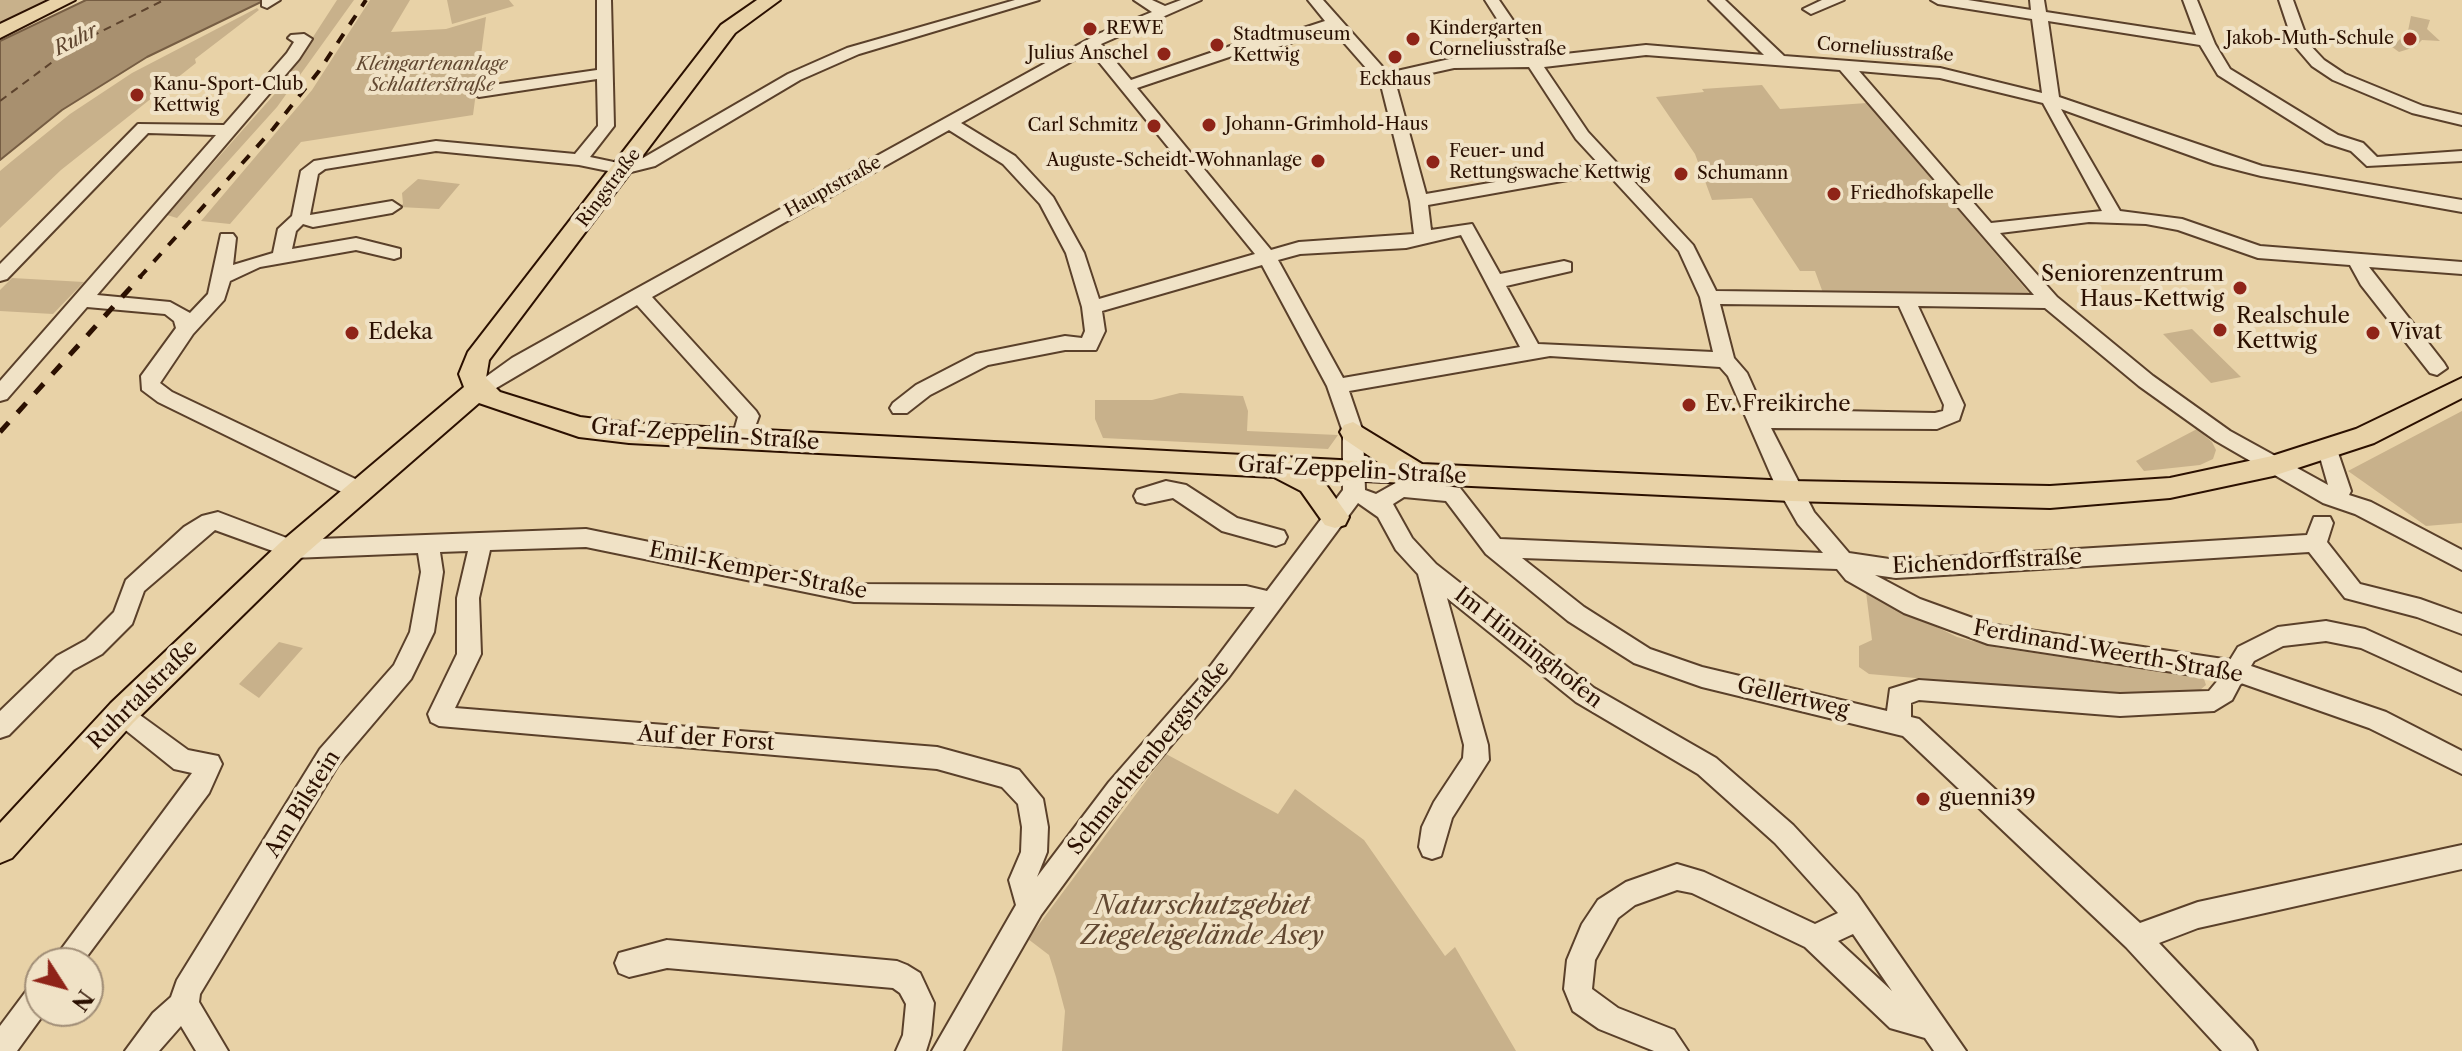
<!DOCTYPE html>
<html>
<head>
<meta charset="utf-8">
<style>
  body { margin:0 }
  #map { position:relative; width:2462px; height:1051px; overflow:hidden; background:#e8d2a7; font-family:"Libre Caslon Text",serif }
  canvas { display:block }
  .north { position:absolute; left:24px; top:947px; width:80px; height:80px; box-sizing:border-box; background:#f0e2c6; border:2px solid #a18e77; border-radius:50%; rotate:126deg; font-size:22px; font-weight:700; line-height:32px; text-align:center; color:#2b1001 }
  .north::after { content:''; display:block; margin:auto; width:28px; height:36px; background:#8f2418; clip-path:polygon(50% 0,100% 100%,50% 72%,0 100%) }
</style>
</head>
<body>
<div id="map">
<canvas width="2462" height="1051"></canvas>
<div class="north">N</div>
</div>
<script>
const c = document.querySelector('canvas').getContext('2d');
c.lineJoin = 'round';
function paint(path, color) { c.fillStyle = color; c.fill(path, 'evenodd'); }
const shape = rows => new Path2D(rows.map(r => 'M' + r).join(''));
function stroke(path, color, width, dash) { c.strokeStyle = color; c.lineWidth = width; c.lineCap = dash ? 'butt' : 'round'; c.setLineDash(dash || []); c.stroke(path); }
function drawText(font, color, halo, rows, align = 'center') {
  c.font = font + ' "Libre Caslon Text",serif'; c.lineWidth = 8; c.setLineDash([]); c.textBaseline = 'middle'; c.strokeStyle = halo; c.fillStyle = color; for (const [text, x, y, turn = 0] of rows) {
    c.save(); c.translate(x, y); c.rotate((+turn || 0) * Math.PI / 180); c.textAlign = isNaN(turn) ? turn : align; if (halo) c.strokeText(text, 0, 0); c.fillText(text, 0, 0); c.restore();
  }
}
paint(shape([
  [0,0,63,0,0,31],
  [337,0,354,0,277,107,177,218,167,215,280,88],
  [370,0,410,0,391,32,446,29,486,17,473,115,301,142,230,224,201,221,312,90],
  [447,0,509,0,514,6,452,24],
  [257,8,259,10,195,59,196,63,61,170,0,228,0,171,12,161,70,114,132,73],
  [2411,16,2430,20,2427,29,2440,41,2422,40,2415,47,2399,52,2388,44,2397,42,2408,31],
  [1762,85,1780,109,1867,103,2029,293,2026,295,1823,293,1815,271,1800,271,1752,198,1712,200,1695,154,1656,97,1704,92,1702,89],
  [418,179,460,184,439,209,399,207,403,204,402,193],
  [12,278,84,282,53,314,0,311,0,290],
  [2192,329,2241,377,2211,383,2163,334],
  [1180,393,1243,396,1248,411,1247,431,1338,435,1328,449,1103,438,1095,419,1095,400,1152,400],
  [2462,411,2462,523,2426,526,2348,471],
  [2197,429,2212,442,2216,450,2213,459,2200,465,2144,471,2136,461],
  [1866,592,1957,637,1999,648,2192,675,2204,679,2206,685,2200,690,2100,694,1869,674,1859,667,1859,646,1872,640],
  [279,642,303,648,259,698,239,684],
  [1166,754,1278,814,1295,789,1364,840,1445,956,1455,947,1516,1051,1062,1051,1065,1011,1056,977,1049,955,1028,939]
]), '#c8b18b');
const water = shape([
  [86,0,265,0,147,57,62,110,0,160,0,41,86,0]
]);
paint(water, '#a8906f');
stroke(water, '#765d43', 2);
stroke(shape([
  [0,101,78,43,164,0]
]), '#5d432d', 2, [8, 6]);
const minor = shape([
  [262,0,280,0,267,8,262,6,262,0],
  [597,0,611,0,614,126,590,157,623,164,643,158,788,74,847,48,1015,0,1039,0,859,54,800,80,655,166,623,174,579,165,436,151,325,169,318,174,310,215,392,201,401,207,392,213,313,227,303,224,296,231,292,249,356,238,400,249,400,257,394,259,356,250,260,267,230,281,224,300,193,334,160,383,172,392,368,485,371,491,368,497,352,497,158,402,142,390,141,376,176,328,174,321,165,314,87,307,7,399,0,401,0,381,216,135,148,133,7,279,0,281,0,264,138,124,224,125,287,53,294,42,288,38,291,35,304,34,312,39,299,59,97,295,170,302,190,313,208,294,221,234,233,234,236,238,233,265,273,253,278,229,292,216,301,171,314,161,436,141,575,154,598,126,597,79,479,97,471,92,479,87,597,70,597,0],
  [1134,0,1152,0,1165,6,1181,0,1201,0,1101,44,1131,80,1248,40,1276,37,1325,21,1308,0,1323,0,1388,73,1454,58,1522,58,1485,0,1499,0,1538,57,1646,45,1764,55,1709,0,1725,0,1784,56,1940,68,2042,93,2032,19,1938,4,1931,0,1968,0,2031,10,2030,0,2044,0,2046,12,2196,35,2183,0,2197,0,2215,44,2230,69,2338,135,2363,143,2377,157,2462,151,2462,161,2367,166,2351,151,2326,143,2218,75,2200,45,2048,21,2059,97,2262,166,2462,200,2462,212,2261,176,2214,164,2061,109,2120,211,2182,219,2260,246,2462,262,2462,274,2369,267,2444,363,2447,368,2437,375,2430,373,2361,285,2350,265,2258,258,2178,230,2146,224,2089,222,2000,233,2057,297,2153,376,2230,431,2328,485,2318,450,2321,444,2335,444,2351,491,2349,495,2371,502,2462,550,2462,570,2355,514,2323,503,2216,441,2139,386,2045,308,1918,306,1964,405,1959,420,1937,429,1771,428,1814,512,1849,553,1896,560,2307,535,2314,517,2330,517,2333,523,2327,542,2360,584,2420,599,2462,614,2462,634,2417,617,2345,598,2309,552,1896,578,1875,575,1920,599,1989,624,2230,660,2238,647,2278,627,2326,621,2365,629,2462,673,2462,694,2361,648,2326,641,2283,646,2254,661,2251,666,2386,712,2462,751,2462,774,2369,728,2241,683,2232,700,2214,711,2120,716,1919,700,1911,703,1911,717,1919,719,2140,923,2198,902,2462,845,2462,869,2198,928,2159,943,2252,1041,2257,1051,2222,1051,2126,947,1903,736,1702,687,1634,663,1568,621,1486,554,1446,501,1404,497,1393,504,1412,538,1436,564,1594,688,1716,758,1793,825,1857,894,1966,1051,1934,1051,1925,1038,1890,1028,1805,947,1692,893,1677,890,1635,905,1618,918,1595,960,1592,989,1618,1008,1674,1030,1688,1051,1654,1051,1599,1029,1573,1011,1564,989,1567,960,1582,924,1598,900,1626,882,1677,864,1704,872,1815,924,1838,913,1775,843,1698,774,1576,702,1447,598,1488,745,1489,760,1452,818,1441,856,1432,859,1423,856,1419,847,1422,827,1434,802,1463,758,1464,745,1418,574,1396,550,1378,517,1358,503,1228,678,1127,798,1041,915,963,1051,932,1051,1016,905,1009,880,1021,852,1022,827,1018,804,1002,787,937,769,439,726,431,722,428,714,457,654,457,598,468,551,440,552,443,572,434,632,411,679,338,765,200,994,199,1002,228,1051,196,1051,181,1026,159,1051,125,1051,153,1013,171,997,177,980,320,749,394,665,410,632,421,572,418,553,292,558,215,530,144,591,132,624,102,654,73,670,9,735,0,738,0,711,57,656,86,640,114,612,126,580,184,527,202,516,218,512,292,540,586,529,854,584,1246,586,1267,591,1343,490,1343,432,1327,386,1262,265,1102,311,1105,331,1096,350,1065,350,988,365,930,395,907,413,893,413,890,408,893,403,916,385,976,354,1065,336,1082,338,1085,331,1082,307,1066,253,1040,204,1003,164,949,130,652,297,756,411,759,416,749,443,735,443,732,438,738,417,637,305,486,394,472,394,469,389,512,358,632,291,1098,34,1152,12,1134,0],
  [1332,29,1381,85,1410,201,1414,234,1299,242,1271,250,1137,88,1256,48,1278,47,1332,29],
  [1090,51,1255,254,1099,299,1084,253,1053,197,1015,156,961,123,1090,51],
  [1646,55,1840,70,2034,295,1716,291,1693,245,1588,132,1544,67,1646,55],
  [1529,67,1576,139,1599,164,1426,194,1395,81,1454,68,1529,67],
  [1859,71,1940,78,2043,103,2102,211,1991,223,1859,71],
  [1607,173,1679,251,1700,297,1713,352,1538,344,1506,286,1571,271,1571,263,1564,261,1500,274,1472,224,1431,230,1428,205,1607,173],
  [1461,235,1520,347,1343,378,1278,260,1300,254,1406,248,1461,235],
  [1720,304,1899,306,1944,405,1943,411,1935,413,1839,411,1765,413,1747,373,1734,358,1720,304],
  [1550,356,1720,367,1728,376,1774,482,1798,524,1823,553,1500,539,1460,488,1401,480,1376,494,1365,490,1363,432,1349,391,1550,356],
  [586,547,854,602,1255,607,1212,664,1109,782,1037,877,1047,852,1048,827,1043,799,1019,770,1010,767,937,747,455,708,481,654,479,598,490,550,586,547],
  [1522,558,1837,569,1846,580,1904,613,1988,644,2219,679,2209,691,2120,694,1919,680,1890,689,1887,711,1702,667,1650,649,1584,607,1522,558],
  [1853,934,1892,991,1838,941,1853,934],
  [1822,0,1844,0,1811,14,1803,9,1822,0],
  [2279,0,2293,0,2309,44,2324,60,2345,74,2423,106,2462,115,2462,125,2412,113,2333,80,2312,66,2294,45,2279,0],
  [1166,481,1186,485,1237,518,1284,531,1287,537,1284,543,1276,546,1222,531,1173,498,1145,504,1137,502,1134,496,1137,490,1166,481],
  [122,702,188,750,218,756,222,764,209,793,82,963,51,963,192,773,174,769,113,720,110,713,113,706,122,702],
  [667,940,897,961,907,965,920,973,934,1003,931,1035,926,1051,896,1051,903,1035,906,1004,900,993,893,988,667,968,629,977,619,973,615,963,619,953,667,940],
  [40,982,40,1011,46,1011,17,1051,0,1051,0,1026,30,986,40,982]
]);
const major = shape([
  [50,0,75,0,0,38,0,24,50,0],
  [757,0,780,0,735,33,489,360,486,378,500,392,580,417,629,423,1378,462,1344,439,1340,432,1344,425,1353,422,1422,464,1791,481,2050,486,2170,478,2272,456,2356,429,2462,378,2462,398,2374,443,2273,476,2170,498,2050,508,1791,501,1322,479,1349,517,1345,525,1335,528,1325,525,1301,491,1274,477,629,443,579,437,479,403,302,557,133,723,12,858,0,863,0,823,111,703,282,541,464,387,459,374,468,352,721,25,757,0]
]);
stroke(minor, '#5a402a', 4);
stroke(major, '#2b1001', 4);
paint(minor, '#f0e2c6');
paint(major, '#e8d2a7');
stroke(shape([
  [139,278,273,129,319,71,366,0]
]), '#2b1001', 4, [11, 11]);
stroke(shape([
  [0,432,141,276]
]), '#2b1001', 5, [13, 13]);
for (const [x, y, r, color] of [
  [1090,29,8,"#8f2418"],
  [1413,39,8,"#8f2418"],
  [2410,39,8,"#8f2418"],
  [1217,45,8,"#8f2418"],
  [1164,54,8,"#8f2418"],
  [1395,57,8,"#8f2418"],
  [137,95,8,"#8f2418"],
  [1209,125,8,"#8f2418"],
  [1154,126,8,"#8f2418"],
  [1318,161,8,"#8f2418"],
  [1433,162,8,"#8f2418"],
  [1681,174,8,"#8f2418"],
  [1834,194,8,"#8f2418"],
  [2240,288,8,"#8f2418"],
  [2220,330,8,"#8f2418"],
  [352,333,8,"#8f2418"],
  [2373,333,8,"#8f2418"],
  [1689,405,8,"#8f2418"],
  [1923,799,8,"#8f2418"]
]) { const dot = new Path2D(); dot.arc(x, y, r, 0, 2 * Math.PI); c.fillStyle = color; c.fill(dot); stroke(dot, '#f0e2c6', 3); }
drawText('18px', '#2b1001', '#f0e2c6', [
  ["REWE",1106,29],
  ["Kindergarten",1429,29],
  ["Corneliusstraße",1429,50],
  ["Stadtmuseum",1233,35],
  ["Kettwig",1233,56],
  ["Jakob-Muth-Schule",2394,39,"right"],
  ["Julius Anschel",1148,54,"right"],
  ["Eckhaus",1395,80,"center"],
  ["Kanu-Sport-Club",153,85],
  ["Kettwig",153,106],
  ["Johann-Grimhold-Haus",1225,125],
  ["Carl Schmitz",1138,126,"right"],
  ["Feuer- und",1449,152],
  ["Rettungswache Kettwig",1449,173],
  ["Auguste-Scheidt-Wohnanlage",1302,161,"right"],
  ["Schumann",1697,174],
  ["Friedhofskapelle",1850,194]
], 'left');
drawText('18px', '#2b1001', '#f0e2c6', [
  ["Corneliusstraße",1885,50,5],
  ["Hauptstraße",833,187,-29],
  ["Ringstraße",609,188,-53]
]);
drawText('italic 18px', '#624831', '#f0e2c6', [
  ["Kleingartenanlage",432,65],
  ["Schlatterstraße",432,86]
]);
drawText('italic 20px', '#5d432d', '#f0e2c6', [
  ["Ruhr",76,40,-27]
]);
drawText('22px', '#2b1001', '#f0e2c6', [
  ["Seniorenzentrum",2224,275,"right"],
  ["Haus-Kettwig",2224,300,"right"],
  ["Realschule",2236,317],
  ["Kettwig",2236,342],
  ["Edeka",368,333],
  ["Vivat",2389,333],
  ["Ev. Freikirche",1705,405],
  ["guenni39",1939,799]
], 'left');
drawText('22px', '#2b1001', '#f0e2c6', [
  ["Graf-Zeppelin-Straße",705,435,4],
  ["Graf-Zeppelin-Straße",1352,471,3],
  ["Eichendorffstraße",1987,562,-3],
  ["Emil-Kemper-Straße",758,571,11],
  ["Im Hinninghofen",1528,648,38],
  ["Ferdinand-Weerth-Straße",2108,652,10],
  ["Ruhrtalstraße",143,695,-45],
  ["Gellertweg",1793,698,13],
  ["Auf der Forst",706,739,4],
  ["Schmachtenbergstraße",1149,758,-51],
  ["Am Bilstein",303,804,-58]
]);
drawText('italic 26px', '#624831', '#f0e2c6', [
  ["Naturschutzgebiet",1202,906],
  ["Ziegeleigelände Asey",1202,936]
]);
</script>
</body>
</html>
